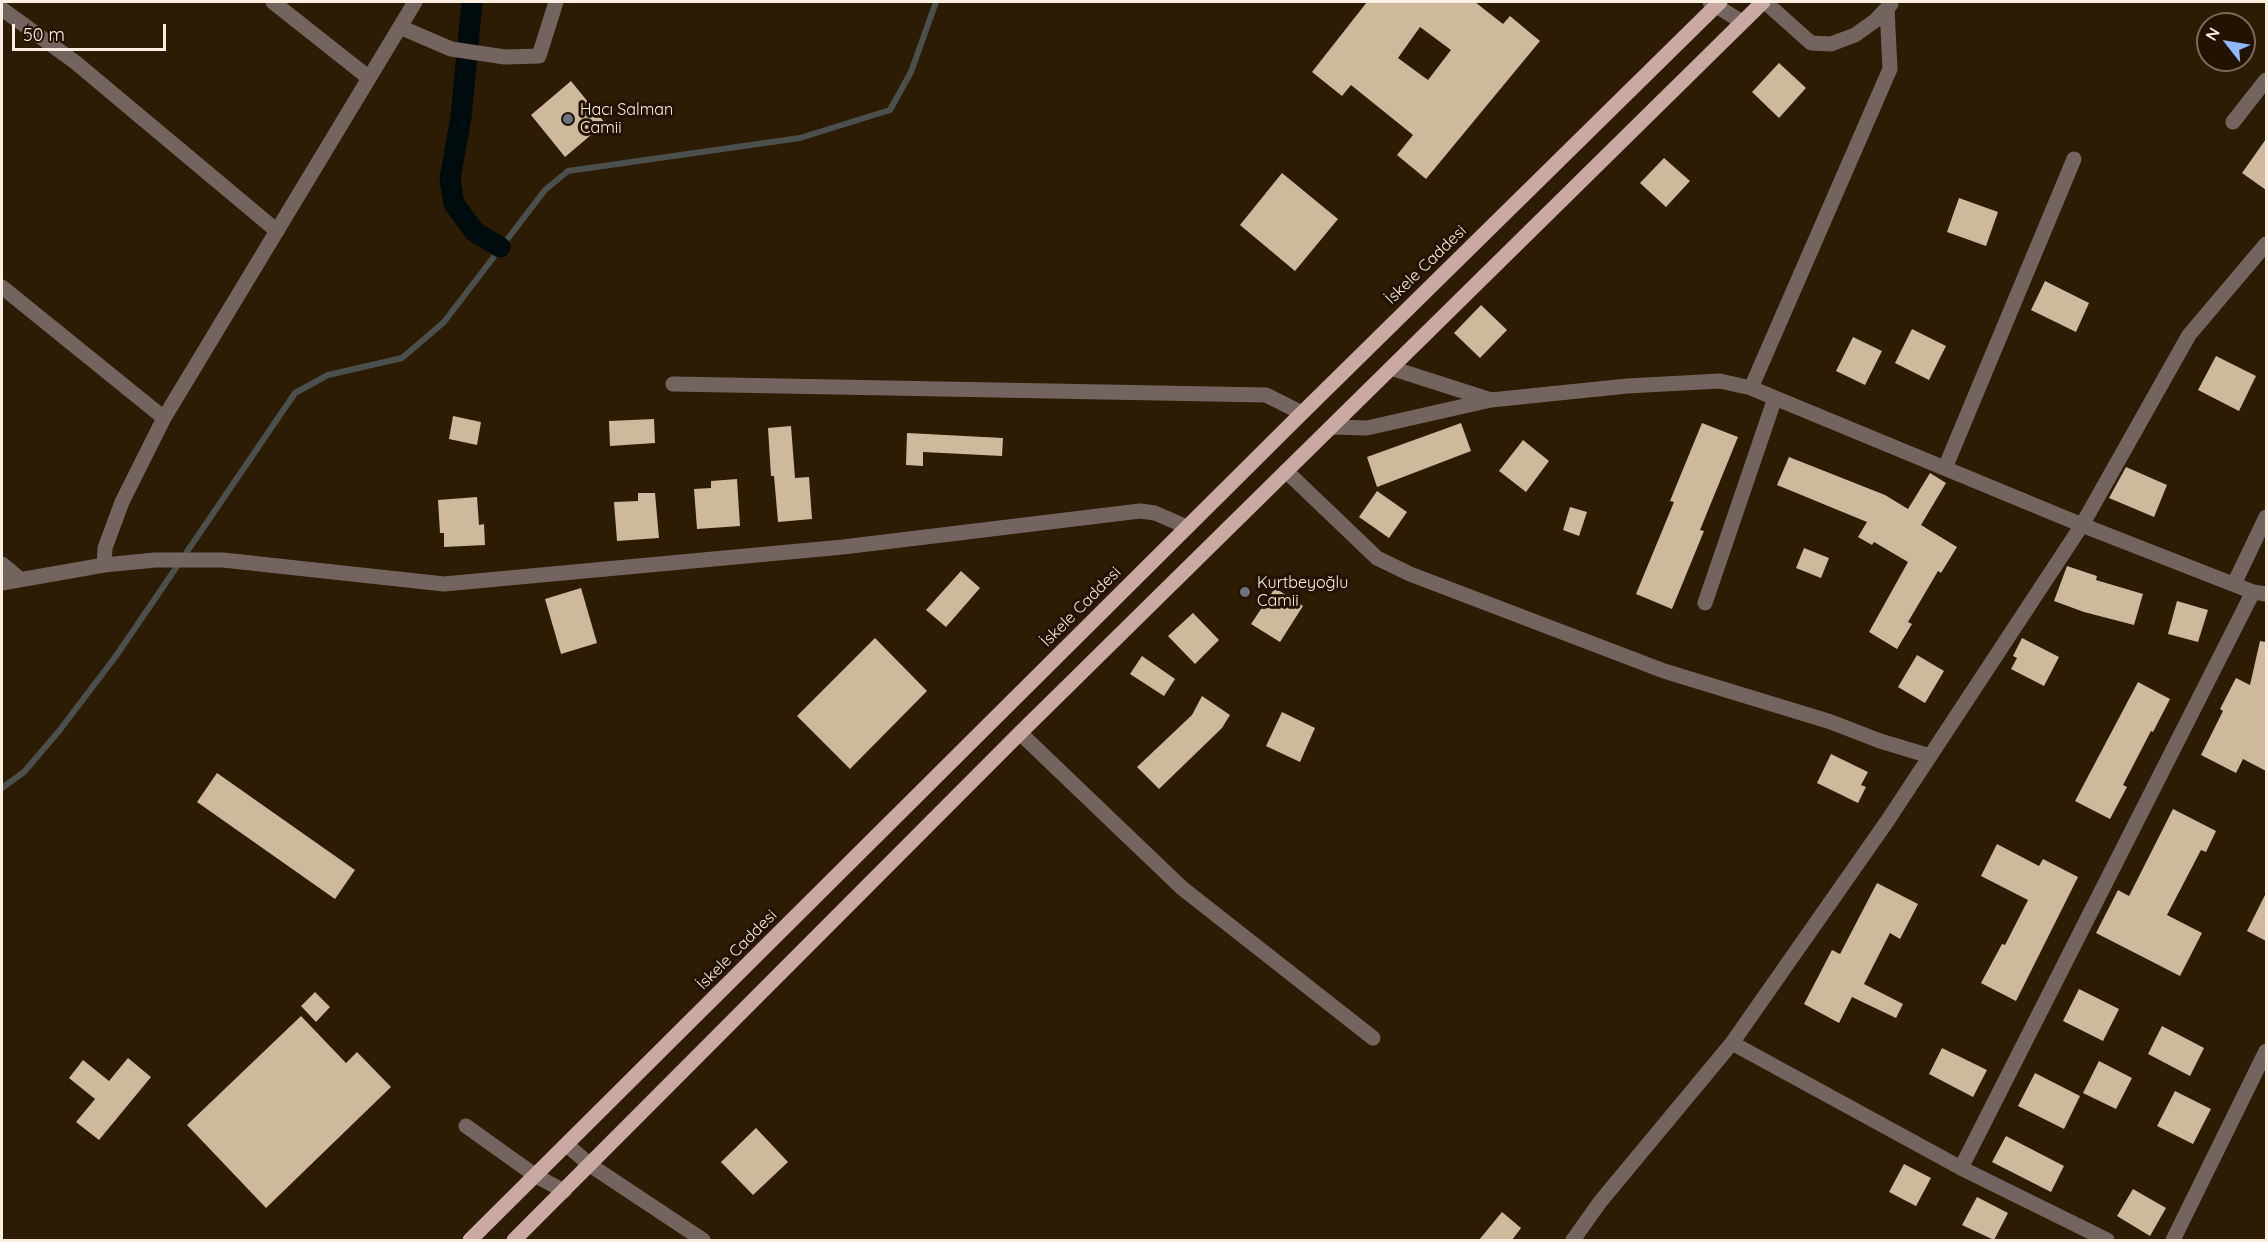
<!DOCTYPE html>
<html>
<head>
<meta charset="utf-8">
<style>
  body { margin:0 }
  #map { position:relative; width:2268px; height:1242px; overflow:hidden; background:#2c1c03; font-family:Quicksand,sans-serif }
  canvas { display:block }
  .frame { position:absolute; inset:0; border:3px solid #fbefe1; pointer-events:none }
  .north { position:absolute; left:2196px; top:12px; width:60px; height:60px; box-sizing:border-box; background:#221200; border:2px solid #796a5a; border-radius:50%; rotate:301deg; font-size:16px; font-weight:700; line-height:24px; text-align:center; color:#fbefe1 }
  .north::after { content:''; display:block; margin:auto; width:21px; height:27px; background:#8eb9fd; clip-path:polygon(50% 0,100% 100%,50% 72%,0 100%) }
  .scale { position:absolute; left:12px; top:24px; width:154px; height:27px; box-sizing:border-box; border:3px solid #fbefe1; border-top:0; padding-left:8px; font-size:18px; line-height:21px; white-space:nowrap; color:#fbefe1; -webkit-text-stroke:4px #221200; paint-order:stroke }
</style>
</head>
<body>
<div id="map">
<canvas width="2268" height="1242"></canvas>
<div class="frame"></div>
<div class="north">N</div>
<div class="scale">50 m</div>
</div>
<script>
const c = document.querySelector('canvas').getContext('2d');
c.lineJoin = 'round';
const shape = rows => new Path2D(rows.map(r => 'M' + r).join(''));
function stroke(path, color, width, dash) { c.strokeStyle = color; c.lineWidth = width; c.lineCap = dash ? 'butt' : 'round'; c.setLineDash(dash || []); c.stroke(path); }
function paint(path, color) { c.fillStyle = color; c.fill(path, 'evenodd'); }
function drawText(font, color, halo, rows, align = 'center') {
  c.font = font + ' Quicksand,sans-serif'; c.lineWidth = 6; c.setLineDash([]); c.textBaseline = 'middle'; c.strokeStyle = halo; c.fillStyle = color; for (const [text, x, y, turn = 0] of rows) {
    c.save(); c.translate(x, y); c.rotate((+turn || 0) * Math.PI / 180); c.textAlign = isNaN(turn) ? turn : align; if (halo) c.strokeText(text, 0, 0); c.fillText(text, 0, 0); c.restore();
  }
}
stroke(shape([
  [2,788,24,772,59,731,116,656,295,393,328,375,402,358,444,322,545,190,568,171,800,138,890,110,911,72,936,2]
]), '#4b4f4d', 6);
stroke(shape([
  [472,2,461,117,450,179,454,204,475,232,500,247]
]), '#000b0d', 21);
paint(shape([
  [1367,2,1475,2,1503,24,1510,16,1540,41,1426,179,1397,155,1413,135,1351,85,1342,96,1312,72],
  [1420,27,1451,50,1428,80,1398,58],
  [1779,63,1806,88,1779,118,1752,92],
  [571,81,605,123,565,157,531,115],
  [2266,139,2266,190,2242,173],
  [1664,158,1690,181,1666,207,1640,183],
  [1282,173,1338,219,1295,271,1240,225],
  [1959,198,1998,212,1986,246,1947,232],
  [2045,281,2089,303,2076,332,2031,310],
  [1481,305,1507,330,1480,358,1454,333],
  [1912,329,1946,346,1929,380,1895,363],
  [1853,337,1882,351,1865,385,1836,371],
  [2216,356,2256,376,2239,411,2198,390],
  [453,416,481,422,477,445,449,439],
  [654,419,655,443,610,446,609,421],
  [1461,423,1471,451,1377,487,1367,457],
  [1702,423,1738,437,1700,530,1704,531,1672,609,1636,594,1674,502,1670,501],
  [791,426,795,478,809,477,812,519,778,522,774,476,771,476,768,428],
  [907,433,1003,438,1002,456,923,452,923,466,906,465],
  [1523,440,1549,461,1526,492,1499,471],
  [1789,457,1885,495,1908,509,1930,473,1946,483,1921,525,1957,547,1941,573,1938,571,1908,622,1912,624,1897,649,1869,632,1908,562,1874,542,1872,545,1858,537,1867,522,1777,485],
  [2126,467,2167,485,2154,517,2109,498],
  [737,479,740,526,697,529,694,489,711,488,711,481],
  [1377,491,1407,512,1389,538,1359,517],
  [638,493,655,493,659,538,617,541,614,502,638,501],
  [477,497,479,525,484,524,485,545,444,547,444,533,440,533,438,500],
  [1570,507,1587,512,1579,536,1563,530],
  [1804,548,1829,558,1821,578,1796,568],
  [2067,566,2097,576,2096,580,2143,594,2134,625,2084,612,2054,601],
  [961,571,980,588,946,627,926,610],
  [581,588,597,643,561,654,545,599],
  [1275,588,1303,606,1280,642,1251,624],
  [2177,601,2208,610,2198,642,2168,634],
  [1193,613,1219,640,1195,664,1168,636],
  [875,638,927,691,850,769,797,716],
  [2022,638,2059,657,2044,686,2011,669,2017,658,2013,656],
  [2260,641,2266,642,2266,771,2243,759,2236,773,2201,755,2223,711,2220,709,2236,678,2250,685],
  [1917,655,1944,671,1925,703,1898,687],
  [1142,656,1175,679,1164,696,1130,674],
  [2138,682,2170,699,2153,732,2151,731,2123,785,2127,787,2110,819,2075,801],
  [1202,696,1230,715,1222,728,1159,789,1137,767,1192,715],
  [1282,712,1315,728,1300,762,1266,746],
  [1831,754,1868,772,1861,785,1866,787,1858,803,1817,783],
  [217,773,355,870,335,899,197,802],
  [2173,809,2216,831,2206,852,2201,850,2167,915,2202,933,2180,976,2096,933,2118,890,2129,896],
  [1997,844,2039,866,2043,859,2078,877,2016,1001,1981,983,2002,944,2005,945,2028,900,1981,876],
  [1877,883,1918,904,1900,939,1890,933,1864,984,1903,1004,1896,1018,1852,997,1839,1023,1804,1004,1832,950,1840,954],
  [2266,893,2266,941,2247,931],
  [2079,989,2119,1009,2103,1041,2063,1021],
  [315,992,330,1007,316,1022,301,1006],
  [301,1016,346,1063,357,1052,391,1087,266,1208,187,1125],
  [2162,1026,2204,1048,2190,1076,2148,1054],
  [1942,1048,1987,1070,1973,1097,1929,1074],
  [128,1058,151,1077,99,1140,76,1122,95,1099,69,1078,83,1060,109,1081],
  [2099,1061,2132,1078,2116,1109,2083,1093],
  [2035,1073,2080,1096,2064,1129,2018,1106],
  [2175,1091,2211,1109,2193,1144,2157,1126],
  [756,1128,788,1162,753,1195,721,1162],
  [2006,1136,2064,1166,2051,1192,1992,1162],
  [1904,1164,1931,1178,1916,1206,1889,1192],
  [2133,1189,2166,1208,2150,1236,2117,1216],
  [1977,1197,2008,1213,1994,1240,1962,1225],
  [1502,1212,1521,1228,1512,1240,1479,1240]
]), '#ceb99c');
stroke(shape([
  [273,2,369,78],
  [1710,2,1742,22],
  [1765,2,1811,43,1831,44,1855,35,1876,20,1891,4],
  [2,9,75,62,277,231],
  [400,27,451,49,505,57,539,56,556,2],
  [2233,122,2266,80],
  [2,287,164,418],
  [1391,368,1491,400],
  [673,384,1266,395,1302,413],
  [1751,388,1890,69,1887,8],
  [1331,427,1367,428,1491,400,1627,386,1720,381,1751,388,2082,525,2253,592,2266,594],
  [1945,468,2074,159],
  [1286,471,1377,558,1410,574,1664,671,1831,722,1880,741,1930,756],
  [2,564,20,579],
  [104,565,105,548,122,502,164,418,415,2],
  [2,583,104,565,155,560,223,560,444,584,843,547,1140,511,1155,513,1187,527],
  [2234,584,2266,517],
  [1705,603,1775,398],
  [1020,733,1182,888,1373,1038],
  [1732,1043,1961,1168,2107,1240],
  [466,1126,536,1176,564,1191],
  [567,1145,590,1165,703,1240],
  [1961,1168,2253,592],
  [1573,1240,1600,1202,1732,1043,1888,820,2082,525,2189,335,2266,244],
  [2173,1240,2266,1051]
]), '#736460', 15);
stroke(shape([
  [470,1240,1302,413,1720,2],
  [514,1240,1020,733,1763,2]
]), '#c9a9a2', 15);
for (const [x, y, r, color] of [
  [568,119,6,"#6b7280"],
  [1245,592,6,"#6b7280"]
]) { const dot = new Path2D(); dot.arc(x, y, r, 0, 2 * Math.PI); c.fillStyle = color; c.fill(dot); stroke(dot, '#221200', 2); }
drawText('16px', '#fbefe1', '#221200', [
  ["Hacı Salman",580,110],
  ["Camii",580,128],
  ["Kurtbeyoğlu",1257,583],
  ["Camii",1257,601]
], 'left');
drawText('16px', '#fbefe1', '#221200', [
  ["İskele Caddesi",1426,265,-44],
  ["İskele Caddesi",1081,607,-45],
  ["İskele Caddesi",737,950,-45]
]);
</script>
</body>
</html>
